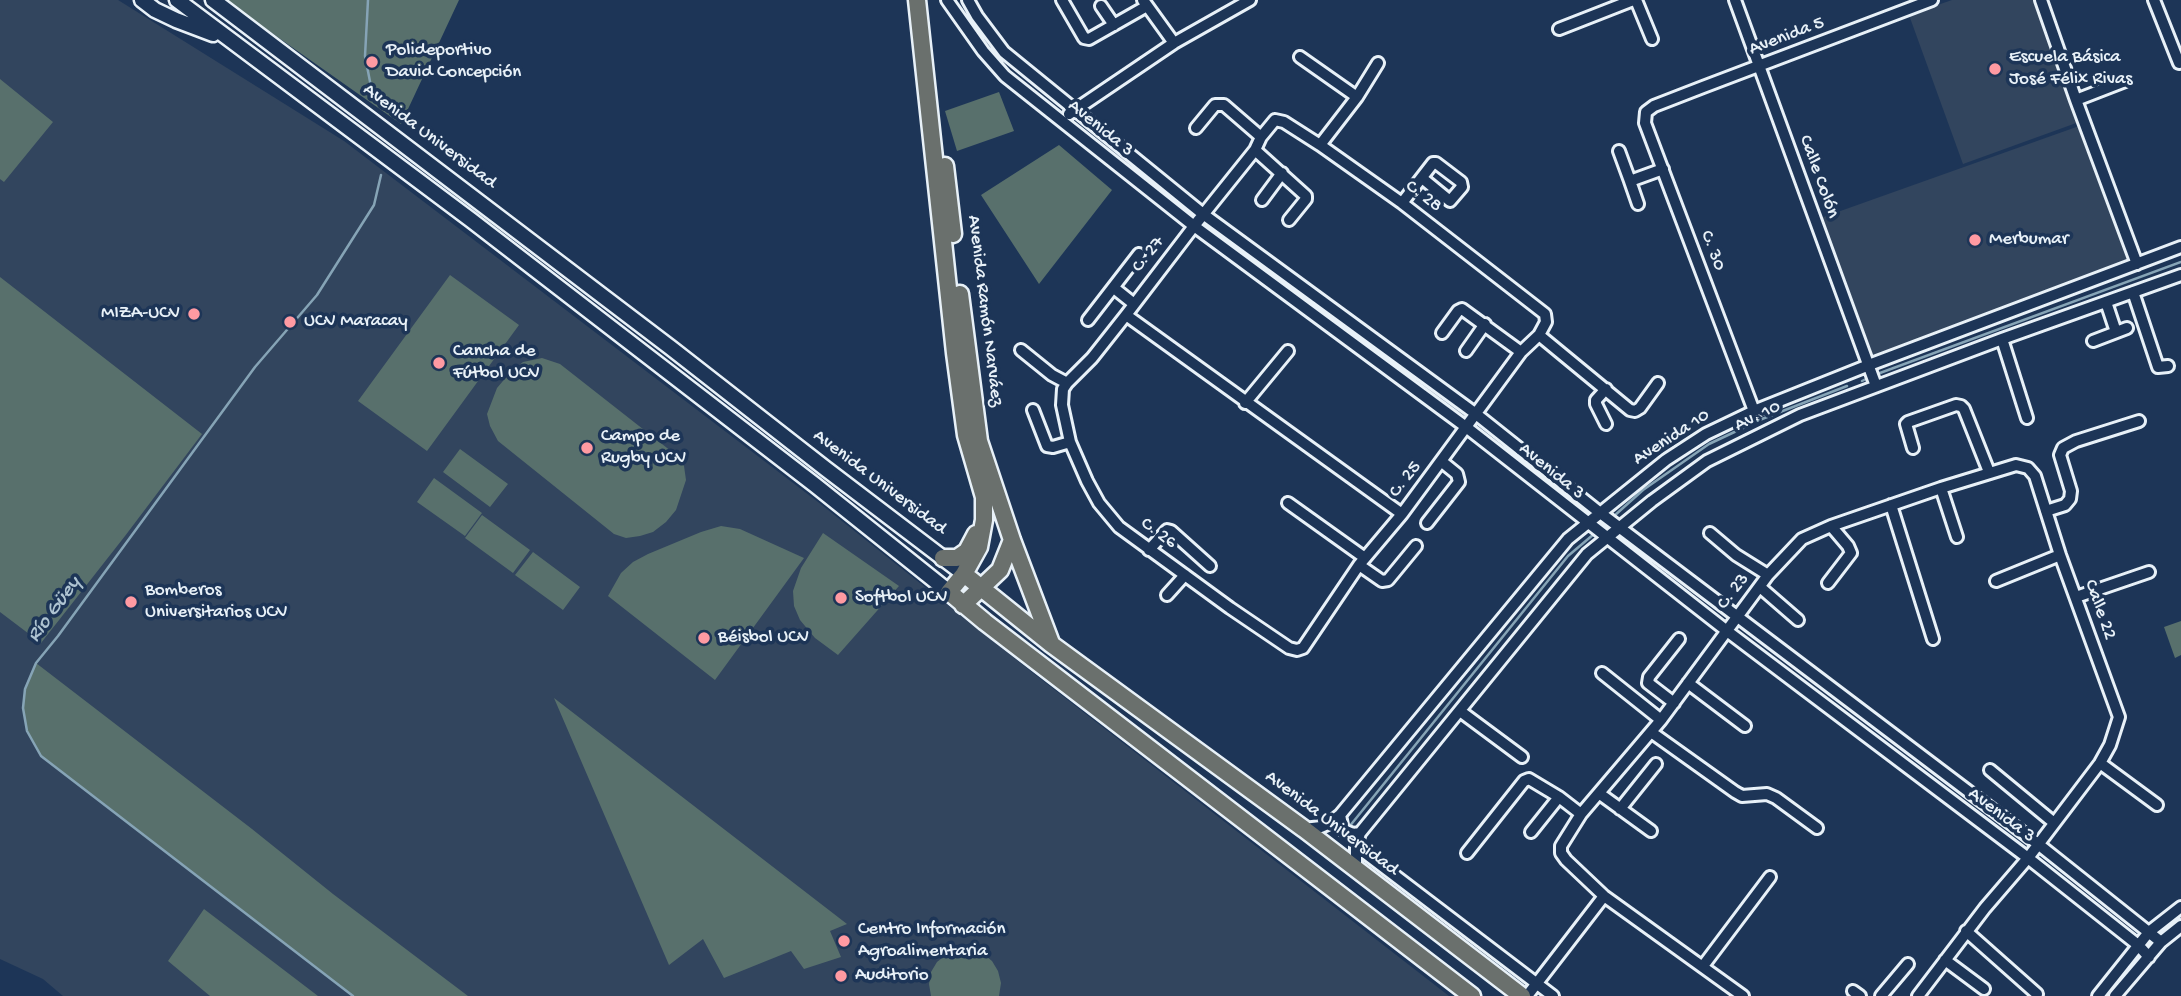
<!DOCTYPE html>
<html>
<head>
<meta charset="utf-8">
<style>
  body { margin:0 }
  canvas { display:block; background:#1d3557 }
</style>
</head>
<body>
<canvas width="2181" height="996"></canvas>
<script>
const c = document.querySelector('canvas').getContext('2d');
c.lineJoin = 'round';
function paint(path, color) { c.fillStyle = color; c.fill(path, 'evenodd'); }
const shape = rows => new Path2D(rows.map(r => 'M' + r).join(''));
function stroke(path, color, width, dash) { c.strokeStyle = color; c.lineWidth = width; c.lineCap = dash ? 'butt' : 'round'; c.setLineDash(dash || []); c.stroke(path); }
function drawText(font, color, halo, rows, align = 'center') {
  c.font = font + ' "Gochi Hand",sans-serif'; c.lineWidth = 7; c.setLineDash([]); c.textBaseline = 'middle'; c.strokeStyle = halo; c.fillStyle = color; for (const [text, x, y, turn = 0] of rows) {
    c.save(); c.translate(x, y); c.rotate((+turn || 0) * Math.PI / 180); c.textAlign = isNaN(turn) ? turn : align; if (halo) c.strokeText(text, 0, 0); c.fillText(text, 0, 0); c.restore();
  }
}
paint(shape([
  [0,0,118,0,344,141,818,502,1033,673,1449,996,63,996,43,979,0,959],
  [1952,0,2039,0,2079,122,1963,164,1909,15],
  [2082,125,2133,261,1870,359,1818,219]
]), '#32455e');
paint(shape([
  [225,0,459,0,401,124],
  [0,79,53,122,4,182,0,179],
  [999,92,1014,131,957,151,945,111],
  [1059,145,1112,190,1039,284,981,195],
  [450,275,519,325,427,451,358,401],
  [0,277,202,434,125,536,41,643,0,612],
  [542,358,560,364,676,455,684,466,686,480,676,510,666,522,653,532,640,536,626,538,614,534,498,441,490,426,487,414,497,388,508,375,523,362],
  [460,449,508,484,490,507,443,472],
  [434,478,482,513,465,536,417,502],
  [482,515,530,550,513,573,465,538],
  [721,526,740,529,804,558,715,680,608,596,621,573,633,562,648,554,701,532],
  [823,533,899,586,838,655,815,638,800,620,794,606,793,591,801,568],
  [533,552,580,587,563,610,515,575],
  [2181,621,2181,655,2175,658,2164,627],
  [36,663,252,829,333,894,468,996,353,996,41,756,27,731,23,708,25,689],
  [554,698,847,924,830,931,841,957,804,969,791,951,724,978,703,939,669,965],
  [204,909,318,996,210,996,168,961],
  [958,949,971,949,982,953,992,961,998,971,1001,983,999,996,931,996,929,984,931,972,937,962,947,954]
]), '#58706c');
stroke(shape([
  [368,0,365,56,374,102],
  [1880,373,2181,262],
  [1862,381,1866,379],
  [1614,516,1643,490,1709,444,1762,419,1847,386],
  [1349,827,1568,556,1594,534],
  [2161,929,2181,914],
  [353,996,41,756,27,731,23,708,25,689,36,663,58,636,255,367,317,295,374,205,381,175]
]), '#86a4b6', 2.5);
const street = shape([
  [947,0,983,51,1005,76,1194,226,1466,427,1727,631,2028,858,2138,945,2149,957],
  [968,0,977,16,1004,52,1203,214,1476,414,1599,512,2038,844,2161,942],
  [1062,0,1084,38,1089,39,1147,6],
  [1143,0,1174,43],
  [1636,0,1652,39],
  [1735,0,1876,386],
  [2041,0,2076,100,2137,264],
  [2154,0,2179,63],
  [1101,6,1114,25],
  [1559,29,1633,0],
  [1300,57,1357,97],
  [2076,100,2125,81],
  [1069,114,1174,43,1250,0],
  [1275,120,1284,122,1320,145,1402,203,1536,307,1545,314,1546,322,1539,335,1521,352,1402,514,1359,565,1303,648,1297,650,1289,648,1230,608,1119,527,1099,503,1087,481,1070,442,1062,405,1063,389,1067,383,1092,358,1126,315,1194,226,1255,150,1261,137,1275,120],
  [1196,128,1215,105,1224,105,1261,137],
  [1320,145,1357,97,1378,63],
  [1255,150,1306,196,1306,199,1289,220],
  [1619,151,1630,181,1663,169],
  [1630,181,1638,204],
  [1262,200,1282,173],
  [1402,203,1433,163,1436,163,1461,182,1462,187,1450,201,1422,178],
  [1114,288,1134,304],
  [2133,292,2158,367,2168,366],
  [2106,302,2116,332],
  [1126,315,1402,514],
  [1088,320,1139,254],
  [1442,333,1458,311,1462,309,1521,352],
  [1539,335,1630,410,1635,411,1640,408,1658,383],
  [2002,339,2027,418],
  [2093,341,2127,328],
  [1021,350,1052,375,1067,383],
  [1466,351,1485,324],
  [1606,389,1596,400,1596,404,1606,424],
  [1245,403,1288,351],
  [1033,410,1047,446,1053,447,1070,442],
  [1754,411,1645,123,1646,112,1654,106,1703,87,1932,0],
  [1913,448,1906,424,1908,422,1956,405,1961,406,1964,409,1989,472],
  [1941,488,1957,537],
  [1288,503,1365,558],
  [1891,505,1933,639],
  [2046,511,2065,505,2070,499,2071,491,2060,455,2063,448,2076,441,2139,421],
  [1427,523,1459,482,1457,474,1441,461],
  [1710,533,1736,555,1768,575],
  [1149,550,1167,530,1171,531,1210,566],
  [1359,565,1382,581,1388,580,1416,546],
  [1996,581,2060,555],
  [1828,583,1851,553,1848,546,1831,526],
  [1760,587,1798,620],
  [1167,595,1185,575],
  [2076,597,2149,572],
  [1602,673,1661,720],
  [1688,683,1745,726],
  [1674,703,1648,683,1649,677,1679,639],
  [1460,711,1522,757],
  [1651,732,1735,792,1742,796,1767,794,1776,798,1817,828],
  [2100,763,2157,805],
  [1990,770,2053,822],
  [1600,794,1651,831],
  [1620,809,1656,764],
  [1340,815,1343,830,1353,834,1360,833],
  [1304,829,1321,827,1330,823,1340,815,1568,539,1666,460,1706,434,1754,411,1869,365,2181,247],
  [1531,832,1559,797],
  [1356,846,1553,996],
  [1467,853,1524,781,1529,779,1559,797,1581,814],
  [1356,868,1356,846,1360,833,1587,554,1652,501,1707,461,1800,415,2002,339,2181,275],
  [1966,931,2037,994],
  [1945,960,1984,989],
  [1703,966,1770,877],
  [1853,991,1860,996],
  [1527,996,1604,896],
  [1743,996,1604,896,1566,860,1561,853,1561,846,1581,814,1661,720,1768,575,1802,539,1831,526,1941,488,2016,465,2028,468,2035,476,2060,555,2119,717,2110,745,2100,763,2028,858,1985,908,1918,996],
  [1881,996,1908,964],
  [2098,996,2149,932,2181,907],
  [2115,996,2161,942,2181,926]
]);
const secondary = shape([
  [142,0,155,10,176,20,213,34],
  [177,0,471,220,815,485,949,592],
  [213,0,671,348,826,469,964,574]
]);
const primary = shape([
  [917,0,955,353,966,435,984,497,984,520,979,547,964,574,949,592,985,622,1472,996],
  [945,166,953,234],
  [960,294,979,441,1012,540,1051,643],
  [943,558,957,558,967,551,976,534],
  [964,574,1051,644,1304,829,1522,996],
  [963,605,1000,570,1012,540]
]);
stroke(street, '#e8f1f8', 16);
stroke(secondary, '#e8f1f8', 19);
stroke(primary, '#e8f1f8', 21);
stroke(street, '#1d3557', 10);
stroke(secondary, '#1d3557', 14);
stroke(primary, '#6a706d', 16);
for (const [x, y, r, color] of [
  [372,62,7,"#ff9aa2"],
  [1995,69,7,"#ff9aa2"],
  [1975,240,7,"#ff9aa2"],
  [194,314,7,"#ff9aa2"],
  [290,322,7,"#ff9aa2"],
  [439,363,7,"#ff9aa2"],
  [587,448,7,"#ff9aa2"],
  [841,598,7,"#ff9aa2"],
  [131,602,7,"#ff9aa2"],
  [704,638,7,"#ff9aa2"],
  [844,941,7,"#ff9aa2"],
  [841,976,7,"#ff9aa2"]
]) { const dot = new Path2D(); dot.arc(x, y, r, 0, 2 * Math.PI); c.fillStyle = color; c.fill(dot); stroke(dot, '#1d3557', 2.5); }
drawText('19px', '#e8f1f8', '#1d3557', [
  ["Avenida 5",1787,37,-21],
  ["Avenida 3",1100,129,39],
  ["Avenida Universidad",429,137,37],
  ["Calle Colón",1818,177,70],
  ["C. 28",1423,197,37],
  ["C. 30",1712,251,69],
  ["C. 27",1149,255,-52],
  ["Avenida Ramón Narváez",984,311,83],
  ["Av. 10",1758,417,-26],
  ["Avenida 10",1672,438,-33],
  ["Avenida 3",1551,472,39],
  ["C. 25",1406,480,-53],
  ["Avenida Universidad",879,483,37],
  ["C. 26",1158,534,36],
  ["C. 23",1734,592,-53],
  ["Calle 22",2099,610,70],
  ["Avenida 3",2001,816,37],
  ["Avenida Universidad",1331,824,37]
]);
drawText('19px', '#e8f1f8', '#1d3557', [
  ["Polideportivo",386,51],
  ["David Concepción",386,73],
  ["Escuela Básica",2009,58],
  ["José Félix Rivas",2009,80],
  ["Merbumar",1989,240],
  ["MIZA-UCV",180,314,"right"],
  ["UCV Maracay",304,322],
  ["Cancha de",453,352],
  ["Fútbol UCV",453,374],
  ["Campo de",601,437],
  ["Rugby UCV",601,459],
  ["Bomberos",145,591],
  ["Universitarios UCV",145,613],
  ["Softbol UCV",855,598],
  ["Béisbol UCV",718,638],
  ["Centro Información",858,930],
  ["Agroalimentaria",858,952],
  ["Auditorio",855,976]
], 'left');
drawText('italic 21px', '#afc4d2', '#1d3557', [
  ["Río Güey",55,610,-54]
]);
</script>
</body>
</html>
